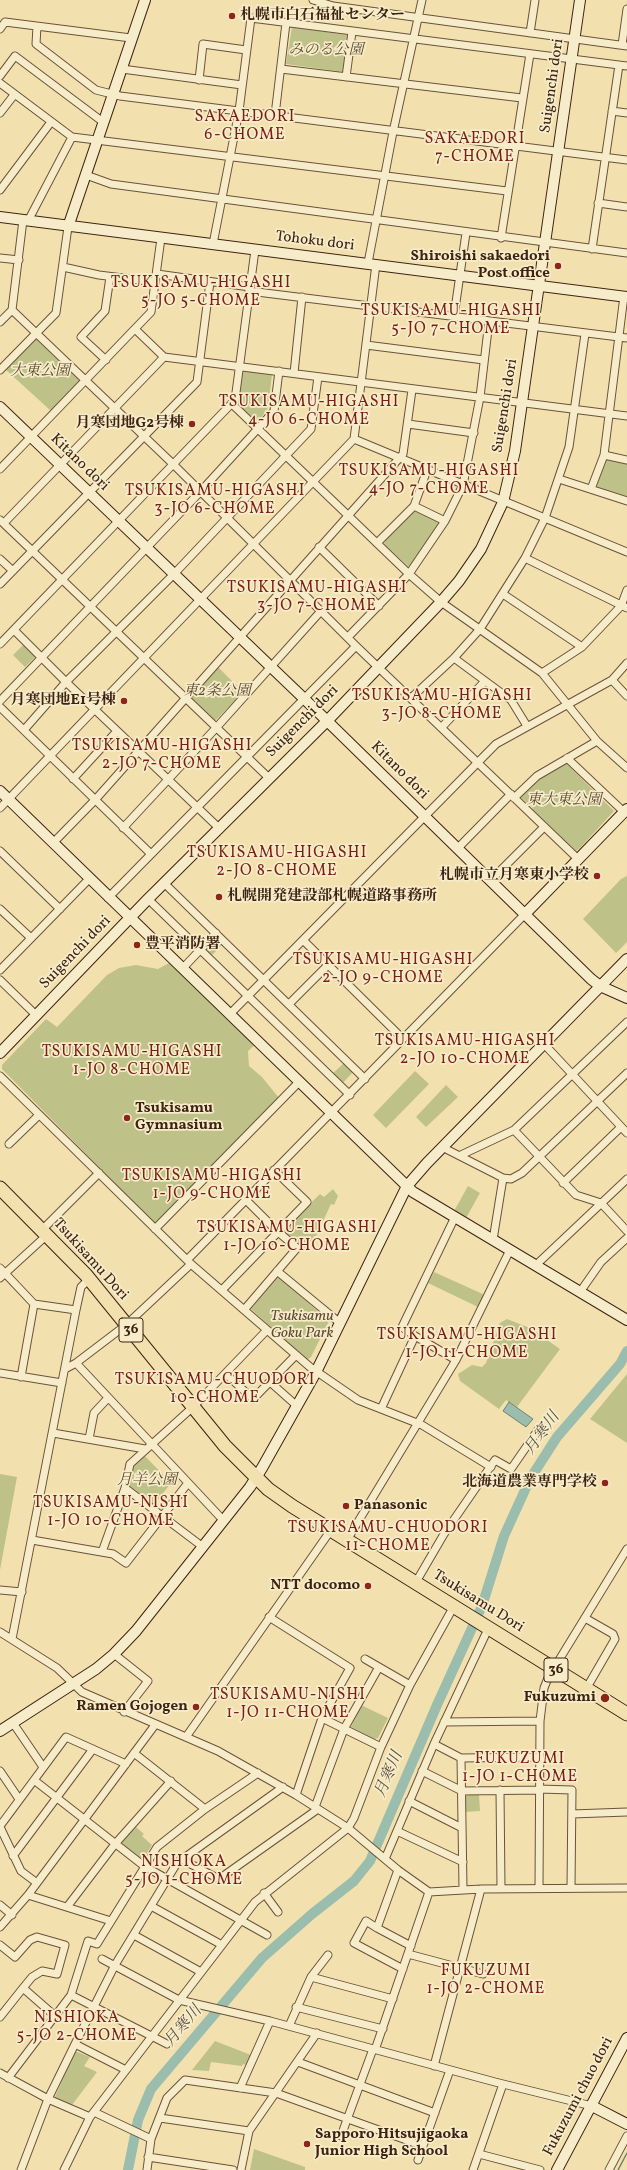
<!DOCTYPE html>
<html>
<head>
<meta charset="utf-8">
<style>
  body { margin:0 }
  canvas { display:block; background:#f2e1ae }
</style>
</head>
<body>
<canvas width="627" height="2170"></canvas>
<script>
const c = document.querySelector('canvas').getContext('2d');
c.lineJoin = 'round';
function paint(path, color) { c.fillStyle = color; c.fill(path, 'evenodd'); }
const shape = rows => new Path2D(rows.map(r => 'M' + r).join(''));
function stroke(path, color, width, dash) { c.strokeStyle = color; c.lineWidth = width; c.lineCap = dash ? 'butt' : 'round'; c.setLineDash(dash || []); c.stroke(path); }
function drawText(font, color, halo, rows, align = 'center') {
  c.font = font + ' Vollkorn,"Noto Serif JP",serif'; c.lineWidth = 3.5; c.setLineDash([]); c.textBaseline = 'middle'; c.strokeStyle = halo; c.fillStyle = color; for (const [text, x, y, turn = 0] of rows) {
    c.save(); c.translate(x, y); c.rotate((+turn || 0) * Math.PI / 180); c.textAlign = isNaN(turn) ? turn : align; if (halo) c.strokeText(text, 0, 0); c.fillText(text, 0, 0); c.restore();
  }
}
paint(shape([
  [292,27,348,35,344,72,286,64],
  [36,339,80,381,51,411,5,369],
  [244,371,272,375,268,408,258,422,255,423,238,406,242,373],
  [606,459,627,462,627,497,596,487,604,460],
  [414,510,440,522,440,524,411,566,408,566,384,544,385,541],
  [24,644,36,656,25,667,13,655],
  [216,665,243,692,215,721,189,697],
  [565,762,614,811,579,849,576,851,532,809,533,808,519,796,536,779],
  [627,876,627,942,616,953,583,919,621,879],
  [215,938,223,944,211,956,205,948],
  [171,962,256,1044,248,1051,249,1066,262,1077,279,1098,156,1225,2,1069,2,1065,46,1019,57,1027,107,975,119,968,136,965,158,969],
  [344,1063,353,1072,342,1084,332,1074],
  [415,1071,429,1084,386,1128,373,1115],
  [446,1085,458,1097,426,1127,416,1117],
  [468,1186,480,1193,466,1218,454,1211],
  [333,1189,338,1196,334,1205,331,1204,316,1236,314,1236,306,1249,302,1248,284,1232,284,1229,320,1194,324,1197],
  [434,1272,485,1295,478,1307,428,1283],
  [277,1278,280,1278,329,1321,311,1357,307,1360,251,1309],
  [507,1319,530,1328,560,1349,517,1407,506,1400,499,1409,460,1381,458,1374,472,1365,482,1367,486,1363,500,1323],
  [627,1374,627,1443,590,1419],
  [144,1455,171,1483,153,1506,130,1487,134,1465],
  [0,1474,17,1477,0,1570],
  [361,1705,388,1718,378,1738,374,1739,351,1727],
  [479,1794,480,1811,465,1812,464,1796],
  [136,1827,144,1834,142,1836,152,1845,143,1859,121,1845,121,1842],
  [215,2041,251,2055,246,2065,243,2064,242,2066,211,2062,209,2071,192,2070],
  [75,2051,90,2057,84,2066,97,2072,72,2105,55,2097],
  [254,2149,305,2167,305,2170,250,2170]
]), '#bec288');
const water = shape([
  [509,1402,533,1419,526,1427,503,1411,509,1402]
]);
paint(water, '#9bbdad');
stroke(water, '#767f6f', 1);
stroke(shape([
  [618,2170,627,2153]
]), '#767f6f', 1.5);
stroke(shape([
  [128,2170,138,2120,151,2089,262,1958,312,1914,354,1881,370,1861,437,1705,482,1606,504,1536,530,1479,557,1437,620,1364,627,1351]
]), '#9bbdad', 10);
const street = shape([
  [313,0,333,6,627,46],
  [37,26,36,44,96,90,120,96,627,160],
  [0,29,5,22,131,38],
  [530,33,535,0],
  [622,45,627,9],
  [122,69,242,85],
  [281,69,522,98],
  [0,76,15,56,103,122],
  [346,77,352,32],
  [199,80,203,44,246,50],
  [0,83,72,137,507,191],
  [612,111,627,113],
  [0,113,14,95],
  [275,115,286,23],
  [86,175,111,184,627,253],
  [0,190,51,122],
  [598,203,627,207],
  [28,221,72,137],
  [501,238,530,54],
  [213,244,239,111,251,18,627,66],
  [592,249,619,65],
  [0,258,19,260],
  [368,263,393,132,422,0],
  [63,267,99,275,155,282],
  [157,274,250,287],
  [249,291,627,338],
  [12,310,173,464,356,646,578,859],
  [454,316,466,233],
  [0,322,12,310,23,220],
  [136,330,164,357,627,416],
  [366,345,484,360],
  [106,360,81,337,105,311,110,277],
  [0,370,56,313,68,227],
  [294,373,302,297],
  [232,404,409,574,441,602,542,673,597,741,627,768],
  [408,424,474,433],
  [354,439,627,552],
  [604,455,627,460],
  [0,469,151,312,161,238],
  [559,479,627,501],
  [591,489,604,455,624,296],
  [414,506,445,521],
  [0,520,269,778],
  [4,523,164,357],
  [377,543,414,506,427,470],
  [319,547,379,606],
  [525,558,627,608],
  [0,559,13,571],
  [0,584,197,382,210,282],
  [503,594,582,647],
  [14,630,66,682,220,829],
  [348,637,409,574,445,521,463,485,480,397,489,321],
  [0,644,235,400,255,250],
  [454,658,511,700,527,726],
  [542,673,582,647,621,606,627,590],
  [612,680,627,696],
  [411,698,454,658,480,629,525,558,545,518,569,447,585,334],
  [0,701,200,492,274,411,279,371],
  [0,707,151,854],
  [442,727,485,681],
  [24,730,66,682,174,574,311,429,318,377],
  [567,758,624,812],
  [73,779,117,731],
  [514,798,537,776,597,741],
  [0,808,354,439,376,264],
  [123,828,216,728,321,611],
  [53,843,95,800,403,454,412,390],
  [457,849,511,794],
  [0,851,60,909],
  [490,881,544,827],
  [164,883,365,1079],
  [108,898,356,646],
  [148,899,350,1095],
  [0,909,31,938],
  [303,940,403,1039],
  [183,968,216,933],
  [0,970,89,879],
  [0,980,37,1016],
  [289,1004,328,965],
  [230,1014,496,744,612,680,627,663],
  [544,1044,627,1133],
  [0,1076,191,1264,310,1367,358,1400,422,1425,491,1467],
  [514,1130,576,1195,601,1203,627,1231],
  [9,1144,39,1115],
  [442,1147,503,1178,511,1179,522,1173,627,1073],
  [461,1155,514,1130,627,1022],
  [563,1183,621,1127],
  [155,1229,299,1082],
  [42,1230,99,1173],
  [493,1240,503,1178],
  [187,1260,524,915],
  [536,1265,627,1179],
  [0,1268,34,1304,76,1310,12,1639],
  [277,1271,340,1323],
  [0,1278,47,1235],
  [222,1290,307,1202,274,1170],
  [580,1292,601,1262,627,1238],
  [76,1310,81,1287,89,1279],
  [244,1310,297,1248,277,1231,245,1199],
  [415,1336,456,1360],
  [76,1363,223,1520],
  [65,1369,76,1363,126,1325,191,1264],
  [0,1373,62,1383],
  [226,1374,253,1399,296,1355],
  [21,1377,34,1304],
  [270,1382,297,1406],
  [381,1409,415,1336,402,1327,455,1217],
  [53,1433,145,1449],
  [89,1439,94,1413,108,1398],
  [125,1488,203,1547],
  [32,1540,113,1554,126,1563,188,1483],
  [347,1540,456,1360,510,1250],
  [102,1552,125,1488,130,1464,193,1407,267,1330],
  [416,1582,444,1534,495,1460,511,1469,540,1427],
  [0,1590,22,1592],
  [269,1617,350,1668,322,1718,296,1795],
  [585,1618,613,1634,615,1639,586,1689],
  [0,1632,57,1668,82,1692,218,1751,296,1795,348,1828,398,1870,429,1892,481,1889,627,1888],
  [114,1654,148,1681,124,1712],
  [365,1659,410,1685],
  [322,1718,381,1747],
  [444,1722,540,1721],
  [13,1723,43,1767],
  [186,1737,331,1530],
  [434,1744,461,1758,539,1757],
  [134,1753,205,1809],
  [461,1758,463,1889],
  [0,1771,19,1799],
  [422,1771,462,1791,539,1790],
  [34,1780,144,1866,267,1935],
  [539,1789,572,1790,571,1888],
  [500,1790,501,1888],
  [409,1801,462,1828],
  [315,1807,344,1729,379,1667],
  [572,1814,627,1812],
  [0,1826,66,1737,126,1764],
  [0,1827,21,1871,37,1883],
  [397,1831,463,1862],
  [13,1856,93,1749],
  [181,1859,219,1879,318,1809],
  [385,1859,434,1744,489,1627],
  [398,1870,377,1928,366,1921,354,1943,403,1969],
  [539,1888,540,1721,544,1688,548,1678,627,1549],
  [264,1893,278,1912],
  [28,1895,111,1921],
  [0,1905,12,1915],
  [151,1906,222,1945],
  [67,1907,115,1844,171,1781],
  [0,1927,28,1895,155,1725],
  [377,1928,411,1946],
  [134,1935,201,1972],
  [0,1945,15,1957,30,1940,37,1937,65,1945,57,1974,42,1971,32,1977,23,1988],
  [408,1954,483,1974],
  [102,1959,179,2000,270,2021,495,2082,592,2106],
  [311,1977,393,1999],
  [71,1995,88,1941,97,1944,157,1847,205,1809,258,1773],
  [296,2007,383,2029],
  [0,2017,23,1988,55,2016],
  [289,2026,311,1977,328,1955],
  [75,2044,126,2070],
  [375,2050,429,1892],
  [298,2062,435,2113],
  [434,2066,481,1889],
  [0,2073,48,2099,90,2117],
  [8,2078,71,1995,167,2044],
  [240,2088,270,2021],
  [94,2112,151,2139],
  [160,2118,249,2131],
  [341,2136,373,2049],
  [479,2154,540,2170],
  [148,2157,233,2170],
  [418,2160,450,2070],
  [21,2170,48,2099,75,2044,115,1965,177,1863,283,1787],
  [64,2170,90,2117,255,1902,348,1828,354,1818,381,1747,410,1685,454,1606],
  [147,2170,151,2139,167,2098,185,2080,276,2093,423,2146],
  [241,2170,249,2131,317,2033],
  [473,2170,503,2084],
  [609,2170,627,2136]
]);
const secondary = shape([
  [0,217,627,297],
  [68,227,145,0],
  [0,407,319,713,591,979,600,986,627,998],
  [0,791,413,1192,627,1320],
  [524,915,627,809],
  [0,1053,148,899,327,721,441,602,459,581,481,549,503,502,515,451,580,0],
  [0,1731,96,1669,114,1654,136,1631,250,1487,262,1468,316,1372,407,1186,427,1163,627,959],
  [592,2106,627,2124],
  [557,2170,627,2038]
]);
const highway = shape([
  [0,1188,86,1275,225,1446,268,1489,292,1506,627,1714]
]);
stroke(street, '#6b5239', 9);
stroke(secondary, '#3e2312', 12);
stroke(highway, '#3e2312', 15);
stroke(street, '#f7ecca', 7);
stroke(secondary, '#f7ecca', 10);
stroke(highway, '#f2e1ae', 13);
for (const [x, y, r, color] of [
  [232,16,4,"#8f2418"],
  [558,266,4,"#8f2418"],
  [192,424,4,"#8f2418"],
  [124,701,4,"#8f2418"],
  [597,876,4,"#8f2418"],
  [219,897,4,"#8f2418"],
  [137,945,4,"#8f2418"],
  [127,1118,4,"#8f2418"],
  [605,1483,4,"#8f2418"],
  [346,1506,4,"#8f2418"],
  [368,1586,4,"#8f2418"],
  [605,1698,5,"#8f2418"],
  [196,1707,4,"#8f2418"],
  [307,2144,4,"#8f2418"]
]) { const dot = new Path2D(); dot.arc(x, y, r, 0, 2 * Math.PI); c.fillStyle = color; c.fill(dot); stroke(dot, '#f7ecca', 1.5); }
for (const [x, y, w] of [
  [131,1330,24],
  [556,1670,24]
]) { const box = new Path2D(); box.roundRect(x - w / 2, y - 12, w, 24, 3); c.fillStyle = '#f7ecca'; c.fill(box); stroke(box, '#3e2312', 1); }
drawText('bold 14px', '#3e2312', null, [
  ["36",131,1330],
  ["36",556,1670]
]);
drawText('bold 15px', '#3e2312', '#f7ecca', [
  ["札幌市白石福祉センター",240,16,"left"],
  ["Shiroishi sakaedori",550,257],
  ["Post office",550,274],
  ["月寒団地G2号棟",184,424],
  ["月寒団地E1号棟",116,701],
  ["札幌市立月寒東小学校",589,876],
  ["札幌開発建設部札幌道路事務所",227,897,"left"],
  ["豊平消防署",145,945,"left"],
  ["Tsukisamu",135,1109,"left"],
  ["Gymnasium",135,1126,"left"],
  ["北海道農業専門学校",597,1483],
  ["Panasonic",354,1506,"left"],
  ["NTT docomo",360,1586],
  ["Fukuzumi",596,1698],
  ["Ramen Gojogen",188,1707],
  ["Sapporo Hitsujigaoka",315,2135,"left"],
  ["Junior High School",315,2152,"left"]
], 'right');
drawText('italic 15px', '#5e4b30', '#f7ecca', [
  ["みのる公園",326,51],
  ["大東公園",40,372],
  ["東2条公園",217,692],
  ["東大東公園",564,801],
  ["Tsukisamu",302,1317],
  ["Goku Park",302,1334],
  ["月羊公園",147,1481]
]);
drawText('15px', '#3e2312', '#f7ecca', [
  ["Suigenchi dori",553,86,-82],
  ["Tohoku dori",315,242,7],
  ["Suigenchi dori",506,406,-81],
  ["Kitano dori",79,463,44],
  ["Suigenchi dori",303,722,-45],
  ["Kitano dori",399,771,45],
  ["Suigenchi dori",76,953,-46],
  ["Tsukisamu Dori",90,1260,48],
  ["Tsukisamu Dori",478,1602,32],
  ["Fukuzumi chuo dori",579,2097,-62]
]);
c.letterSpacing = '1px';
drawText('16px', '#7a1f14', '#f7ecca', [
  ["SAKAEDORI",245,118],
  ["6-CHOME",245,136],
  ["SAKAEDORI",475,140],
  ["7-CHOME",475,158],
  ["TSUKISAMU-HIGASHI",201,284],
  ["5-JO 5-CHOME",201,302],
  ["TSUKISAMU-HIGASHI",451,312],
  ["5-JO 7-CHOME",451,330],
  ["TSUKISAMU-HIGASHI",309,403],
  ["4-JO 6-CHOME",309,421],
  ["TSUKISAMU-HIGASHI",429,472],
  ["4-JO 7-CHOME",429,490],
  ["TSUKISAMU-HIGASHI",215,492],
  ["3-JO 6-CHOME",215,510],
  ["TSUKISAMU-HIGASHI",317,589],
  ["3-JO 7-CHOME",317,607],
  ["TSUKISAMU-HIGASHI",442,697],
  ["3-JO 8-CHOME",442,715],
  ["TSUKISAMU-HIGASHI",162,747],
  ["2-JO 7-CHOME",162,765],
  ["TSUKISAMU-HIGASHI",277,854],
  ["2-JO 8-CHOME",277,872],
  ["TSUKISAMU-HIGASHI",383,961],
  ["2-JO 9-CHOME",383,979],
  ["TSUKISAMU-HIGASHI",465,1042],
  ["2-JO 10-CHOME",465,1060],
  ["TSUKISAMU-HIGASHI",132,1053],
  ["1-JO 8-CHOME",132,1071],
  ["TSUKISAMU-HIGASHI",212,1177],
  ["1-JO 9-CHOME",212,1195],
  ["TSUKISAMU-HIGASHI",287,1229],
  ["1-JO 10-CHOME",287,1247],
  ["TSUKISAMU-HIGASHI",467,1336],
  ["1-JO 11-CHOME",467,1354],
  ["TSUKISAMU-CHUODORI",215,1381],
  ["10-CHOME",215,1399],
  ["TSUKISAMU-NISHI",111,1504],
  ["1-JO 10-CHOME",111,1522],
  ["TSUKISAMU-CHUODORI",388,1529],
  ["11-CHOME",388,1547],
  ["TSUKISAMU-NISHI",288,1696],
  ["1-JO 11-CHOME",288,1714],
  ["FUKUZUMI",520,1760],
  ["1-JO 1-CHOME",520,1778],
  ["NISHIOKA",184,1863],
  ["5-JO 1-CHOME",184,1881],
  ["FUKUZUMI",486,1972],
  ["1-JO 2-CHOME",486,1990],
  ["NISHIOKA",77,2019],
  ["5-JO 2-CHOME",77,2037]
]);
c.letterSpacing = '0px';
drawText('italic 16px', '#5a5140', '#f7ecca', [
  ["月寒川",543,1434,-54],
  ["月寒川",390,1775,-67],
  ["月寒川",184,2027,-50]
]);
</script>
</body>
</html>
